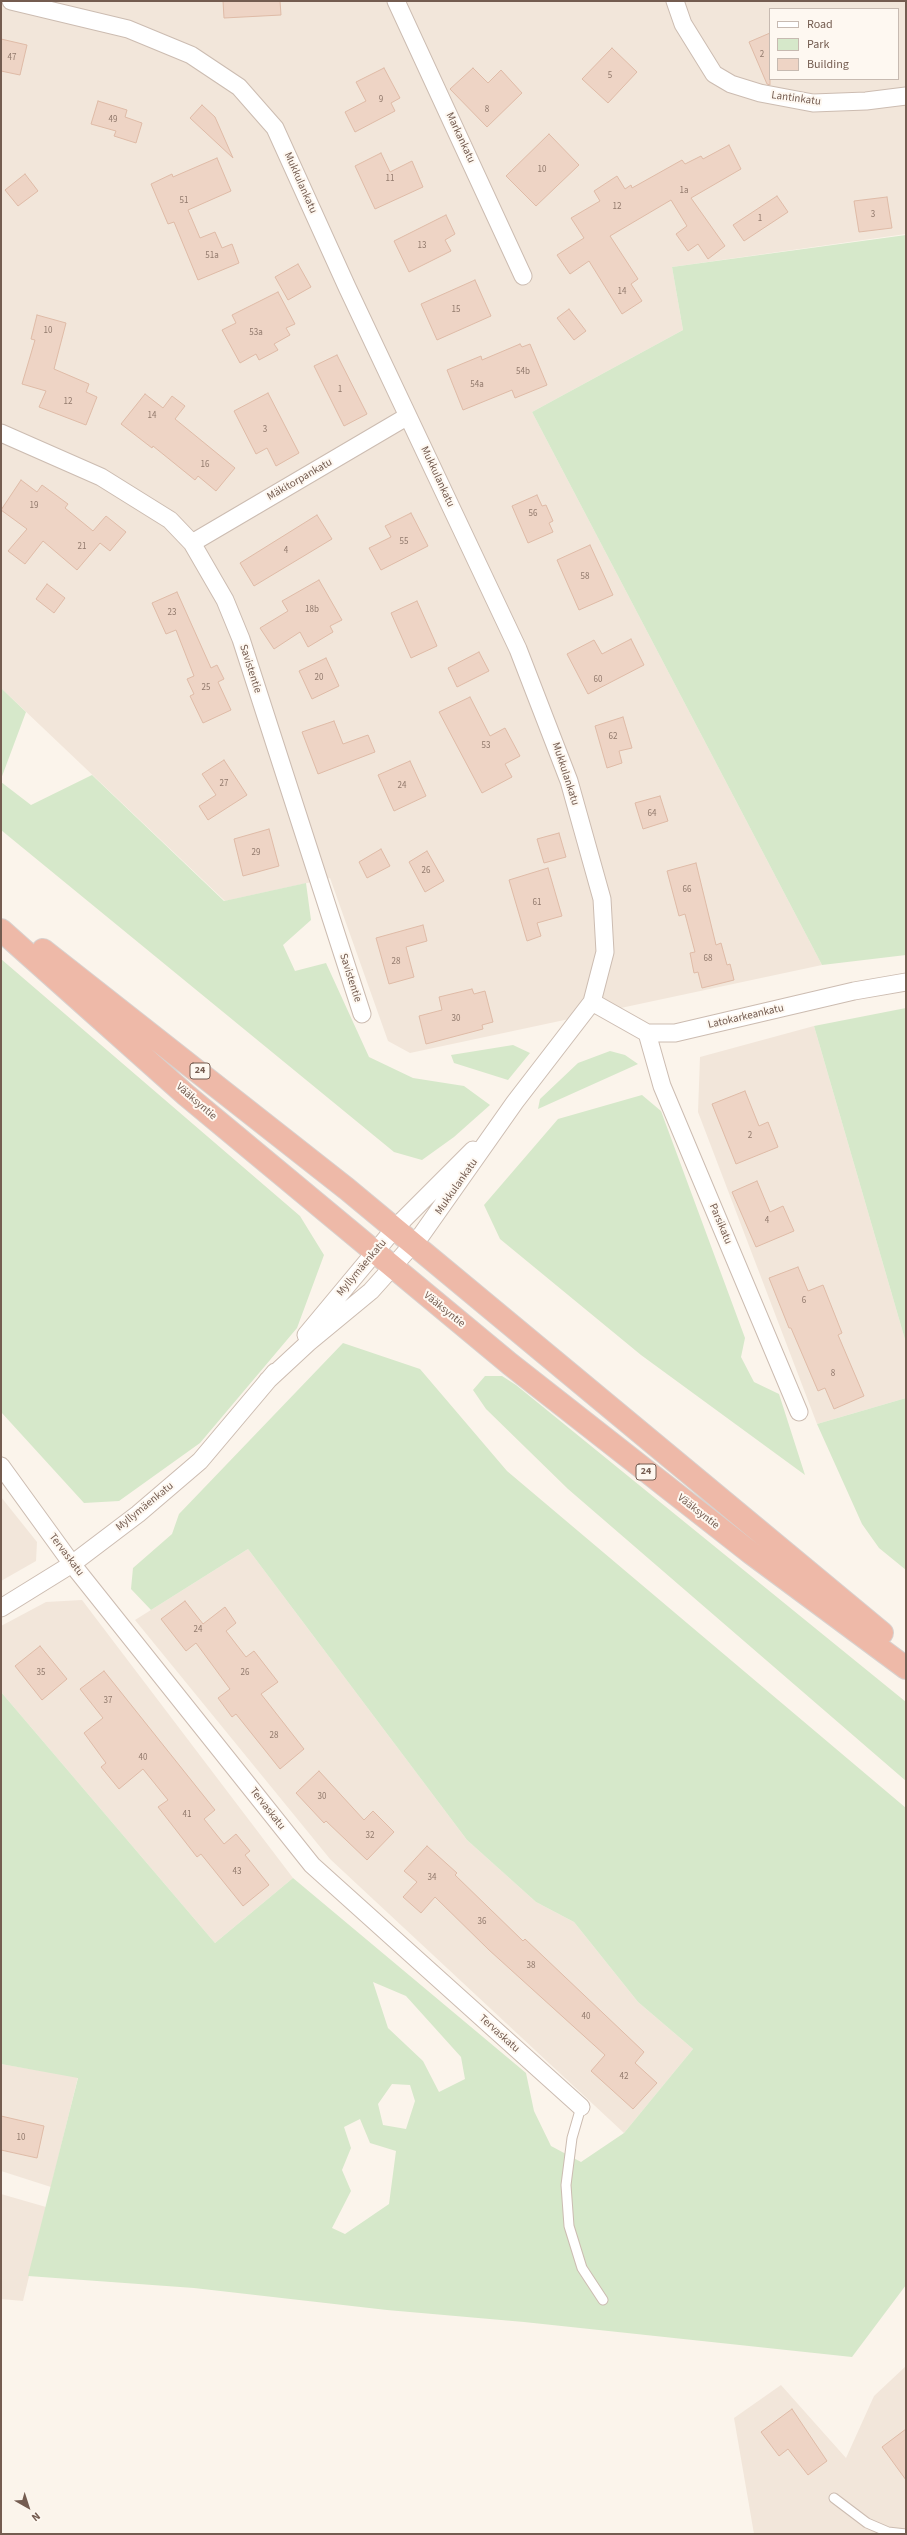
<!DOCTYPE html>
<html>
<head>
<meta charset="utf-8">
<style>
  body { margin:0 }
  #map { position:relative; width:907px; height:2535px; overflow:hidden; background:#fbf4eb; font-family:"Source Sans 3",sans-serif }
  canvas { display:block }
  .frame { position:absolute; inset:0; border:2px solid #745c50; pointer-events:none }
  .legend { position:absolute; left:769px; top:8px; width:130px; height:72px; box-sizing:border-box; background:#fef8f1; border:1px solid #c7bab1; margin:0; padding:5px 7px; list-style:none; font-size:12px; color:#745c50 }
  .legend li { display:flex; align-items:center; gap:8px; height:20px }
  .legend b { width:20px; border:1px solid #c7bab1 }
  .north { position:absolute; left:8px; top:2487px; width:40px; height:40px; -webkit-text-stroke:3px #fef8f1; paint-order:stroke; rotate:141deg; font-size:11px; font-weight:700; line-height:16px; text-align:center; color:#745c50 }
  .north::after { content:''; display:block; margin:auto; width:14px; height:18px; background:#745c50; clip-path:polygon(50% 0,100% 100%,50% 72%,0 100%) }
</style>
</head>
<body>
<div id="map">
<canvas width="907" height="2535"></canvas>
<div class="frame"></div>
<ul class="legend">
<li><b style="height:5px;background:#fff"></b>Road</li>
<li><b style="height:11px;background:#d6e8ca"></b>Park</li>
<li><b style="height:11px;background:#eed4c5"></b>Building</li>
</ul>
<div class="north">N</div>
</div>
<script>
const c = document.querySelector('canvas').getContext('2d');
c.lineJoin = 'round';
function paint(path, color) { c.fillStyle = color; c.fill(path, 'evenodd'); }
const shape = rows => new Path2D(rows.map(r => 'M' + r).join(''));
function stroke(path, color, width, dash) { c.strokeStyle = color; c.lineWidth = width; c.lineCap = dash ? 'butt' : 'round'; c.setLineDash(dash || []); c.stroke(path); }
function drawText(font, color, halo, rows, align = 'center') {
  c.font = font + ' "Source Sans 3",sans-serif'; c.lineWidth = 4; c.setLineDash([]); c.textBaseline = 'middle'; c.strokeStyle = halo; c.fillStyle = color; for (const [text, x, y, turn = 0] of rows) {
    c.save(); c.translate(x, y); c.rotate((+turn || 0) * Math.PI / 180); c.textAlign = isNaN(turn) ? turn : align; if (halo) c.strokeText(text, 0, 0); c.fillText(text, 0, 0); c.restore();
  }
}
paint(shape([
  [1,1,906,1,906,234,672,267,683,330,532,412,822,965,410,1053,388,1041,330,878,225,901,1,688],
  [770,9,898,9,898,79,770,79],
  [814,1026,906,1343,906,1398,817,1424,698,1112,700,1057],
  [1,1497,37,1542,36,1561,1,1581],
  [248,1549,467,1840,536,1902,574,1922,638,2002,693,2049,624,2133,330,1859,135,1620],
  [82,1600,293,1878,215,1943,1,1692,1,1626,46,1602],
  [1,2064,78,2077,51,2187,1,2171],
  [1,2194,46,2207,23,2301,1,2299],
  [906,2366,906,2534,754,2534,734,2418,781,2385,846,2458,874,2396]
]), '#f2e6da');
paint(shape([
  [906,235,906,955,822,965,532,412,683,330,672,267],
  [1,688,26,712,1,779],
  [92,775,224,901,306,883,311,920,283,945,295,971,326,963,369,1057,413,1078,464,1086,490,1105,454,1137,422,1160,394,1152,1,830,1,782,31,805],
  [1,959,300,1216,324,1255,297,1328,200,1443,119,1501,84,1503,1,1412],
  [906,1008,906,1343,814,1026],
  [513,1045,530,1053,508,1080,454,1063,451,1055],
  [610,1051,625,1055,638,1064,538,1109,540,1099,578,1063],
  [642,1095,661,1111,745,1338,741,1357,754,1382,779,1394,805,1475,641,1355,500,1239,484,1205,558,1119],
  [343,1343,420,1369,507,1471,906,1808,906,2285,852,2357,524,2322,387,2310,194,2288,28,2276,78,2078,1,2064,1,1692,215,1943,293,1878,526,2073,534,2111,551,2146,581,2162,624,2133,693,2049,638,2002,574,1922,536,1902,467,1840,248,1549,151,1610,131,1589,133,1568,172,1534,179,1514],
  [373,1982,406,1996,461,2057,465,2079,439,2092,423,2061,388,2028],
  [392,2084,410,2085,415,2101,406,2129,383,2125,378,2104],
  [360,2119,370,2143,396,2151,389,2204,345,2234,332,2228,351,2191,342,2170,351,2148,344,2127],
  [485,1376,502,1376,516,1385,906,1702,906,1781,568,1489,486,1409,473,1390],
  [906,1398,906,1570,879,1548,862,1524,817,1424]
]), '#d6e8ca');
const building = shape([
  [223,1,280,1,281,15,224,18,223,1],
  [770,33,770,85,767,84,749,42,770,33],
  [1,39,27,45,20,75,1,71,1,39],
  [612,48,637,72,608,103,582,79,612,48],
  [384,68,400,98,391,103,395,111,355,132,345,112,366,101,356,82,384,68],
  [473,68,488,83,501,70,522,93,487,127,450,89,473,68],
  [98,101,127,110,125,117,142,123,136,143,114,136,116,131,91,124,98,101],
  [202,105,215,117,233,158,190,118,202,105],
  [549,134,579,165,536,206,506,176,549,134],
  [729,145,741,169,691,198,725,246,708,259,698,244,688,251,676,234,687,226,671,200,610,236,638,279,631,284,642,301,622,314,589,261,570,274,557,255,584,238,571,218,600,201,594,191,617,176,625,189,631,185,632,188,682,160,685,164,701,156,703,159,729,145],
  [381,153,390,172,412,161,423,187,375,209,355,166,381,153],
  [217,158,231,191,188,210,200,238,215,232,222,248,232,244,239,263,198,280,174,222,168,224,151,184,172,174,173,177,217,158],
  [25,174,38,191,18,206,5,190,25,174],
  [777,196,788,212,744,241,733,225,777,196],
  [887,197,892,228,859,232,854,201,887,197],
  [446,215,455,234,445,240,451,251,409,272,394,241,446,215],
  [298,264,311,287,288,300,275,277,298,264],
  [475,280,491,316,437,340,421,304,475,280],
  [278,292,295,324,286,328,290,335,274,344,278,350,259,360,256,354,240,363,222,330,236,323,232,315,278,292],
  [569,309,586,331,574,340,557,318,569,309],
  [37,315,66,323,54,369,89,384,86,392,97,397,86,425,39,407,46,391,22,384,35,340,31,339,37,315],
  [520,344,522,347,530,344,547,385,515,398,512,390,463,410,447,370,481,356,482,360,520,344],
  [337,355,367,414,344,426,314,366,337,355],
  [268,393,299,453,276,466,267,448,256,454,234,411,268,393],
  [145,394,163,408,172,396,185,406,175,419,235,468,216,491,198,476,195,480,153,446,152,448,121,424,145,394],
  [21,480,37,492,42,485,68,504,65,508,93,531,106,516,126,532,110,551,100,543,77,570,43,541,25,564,8,551,27,529,1,510,21,480],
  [537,495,542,506,546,505,553,521,549,523,553,532,528,543,512,506,537,495],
  [411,513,428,546,381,570,369,548,391,537,385,526,411,513],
  [317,515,332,539,254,586,240,563,317,515],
  [590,545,613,595,579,610,557,560,590,545],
  [319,580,342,620,330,626,333,632,308,647,300,632,274,649,260,628,288,611,282,601,319,580],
  [47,584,65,598,54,613,36,599,47,584],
  [177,592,211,668,217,665,224,679,218,682,231,710,203,723,190,696,194,694,187,679,194,676,176,630,166,634,152,603,177,592],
  [417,601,437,646,411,658,391,613,417,601],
  [631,639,644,665,588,694,567,654,594,640,602,654,631,639],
  [479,652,489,671,457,687,448,668,479,652],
  [326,658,339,686,312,699,299,671,326,658],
  [470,697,490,736,505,728,520,756,505,764,512,777,482,793,439,712,470,697],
  [623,717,632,748,619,751,622,763,607,768,595,726,623,717],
  [334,721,343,744,368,735,375,752,318,774,302,732,334,721],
  [224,760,247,795,208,820,199,806,216,795,202,774,224,760],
  [410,761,426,796,394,811,378,775,410,761],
  [660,796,668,821,643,829,635,803,660,796],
  [269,829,279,866,243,876,234,839,269,829],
  [559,833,566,857,544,863,537,839,559,833],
  [381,849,390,866,367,878,359,862,381,849],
  [427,851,444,881,425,892,409,862,427,851],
  [696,863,716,945,721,943,727,965,730,964,734,980,702,988,698,972,694,973,690,953,695,952,685,914,679,916,667,871,696,863],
  [548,868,562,916,537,923,541,936,527,941,509,880,548,868],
  [423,925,427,941,406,947,414,977,389,984,376,938,423,925],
  [472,989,474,994,485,991,493,1022,482,1025,483,1029,426,1044,419,1016,442,1010,439,997,472,989],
  [745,1091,759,1126,768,1122,778,1147,736,1164,712,1104,745,1091],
  [757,1181,770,1212,783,1206,794,1231,756,1247,732,1192,757,1181],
  [798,1267,808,1291,823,1285,842,1333,838,1335,864,1396,834,1409,825,1388,818,1391,791,1328,789,1328,769,1278,798,1267],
  [185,1601,203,1624,225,1607,236,1623,226,1631,246,1657,254,1651,278,1682,261,1694,304,1749,280,1769,236,1714,232,1717,218,1698,230,1689,196,1643,186,1651,161,1619,185,1601],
  [40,1646,67,1679,42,1700,15,1666,40,1646],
  [104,1671,215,1810,204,1819,224,1844,236,1834,250,1851,245,1855,269,1885,243,1906,201,1854,197,1857,158,1807,168,1800,143,1769,119,1789,101,1767,106,1763,84,1733,103,1718,80,1689,104,1671],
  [319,1771,364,1820,373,1811,394,1832,367,1860,326,1821,324,1823,296,1793,319,1771],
  [427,1846,457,1873,455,1875,523,1941,525,1939,644,2052,635,2063,657,2083,633,2109,591,2071,605,2055,489,1950,435,1897,421,1913,403,1897,417,1882,404,1871,427,1846],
  [1,2116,44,2126,37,2158,1,2150,1,2116],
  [792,2409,827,2461,808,2475,788,2449,779,2456,761,2432,792,2409],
  [906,2429,906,2480,882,2447,906,2429]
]);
paint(building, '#eed4c5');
stroke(building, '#dfbba7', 1);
const lane = shape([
  [581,2107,572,2138,566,2185,569,2226,582,2268,603,2300],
  [834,2498,867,2523,888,2532,906,2534]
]);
const street = shape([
  [11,1,128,29,191,55,239,87,275,128,347,287,518,649,569,781,602,899,605,952,592,1002,515,1102,422,1234,371,1291,308,1343,267,1381],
  [396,1,523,276],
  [675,1,683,24,714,74,731,84,760,93,813,103,866,101,906,96],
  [1,433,101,477,170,520,192,543,225,600,241,639,362,1014],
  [192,543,408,416],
  [592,1002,647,1033,675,1033,854,991,906,982],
  [647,1033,662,1086,799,1412],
  [306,1335,395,1228,473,1150],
  [1,1466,72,1564,312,1865,581,2107],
  [1,1608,72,1564,138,1514,200,1461,275,1372]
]);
const highway = shape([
  [1,930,186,1095,510,1364,751,1553,906,1668],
  [43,950,347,1189,882,1633]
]);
stroke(lane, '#ccbcb1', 11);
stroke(street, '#ccbcb1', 19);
stroke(highway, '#d8d1ce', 24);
stroke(lane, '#fff', 9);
stroke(street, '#fff', 17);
stroke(highway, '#eeb9a8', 22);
drawText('9px', '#927a6d', null, [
  ["2",762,55],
  ["47",12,58],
  ["5",610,76],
  ["9",381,100],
  ["8",487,110],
  ["49",113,120],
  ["10",542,170],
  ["11",390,179],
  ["1a",684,191],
  ["51",184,201],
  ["12",617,207],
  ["3",873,215],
  ["1",760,219],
  ["13",422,246],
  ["51a",212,256],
  ["14",622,292],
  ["15",456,310],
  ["10",48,331],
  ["53a",256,333],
  ["54b",523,372],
  ["54a",477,385],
  ["1",340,390],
  ["12",68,402],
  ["14",152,416],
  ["3",265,430],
  ["16",205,465],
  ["19",34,506],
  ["56",533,514],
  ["55",404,542],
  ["21",82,547],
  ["4",286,551],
  ["58",585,577],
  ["18b",312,610],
  ["23",172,613],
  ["20",319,678],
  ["60",598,680],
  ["25",206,688],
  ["62",613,737],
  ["53",486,746],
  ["27",224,784],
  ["24",402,786],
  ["64",652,814],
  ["29",256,853],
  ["26",426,871],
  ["66",687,890],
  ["61",537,903],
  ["68",708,959],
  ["28",396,962],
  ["30",456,1019],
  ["2",750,1136],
  ["4",767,1221],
  ["6",804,1301],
  ["8",833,1374],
  ["24",198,1630],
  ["35",41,1673],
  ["26",245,1673],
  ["37",108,1701],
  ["28",274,1736],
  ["40",143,1758],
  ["30",322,1797],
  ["41",187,1815],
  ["32",370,1836],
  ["43",237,1872],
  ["34",432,1878],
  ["36",482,1922],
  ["38",531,1966],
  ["40",586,2017],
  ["42",624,2077],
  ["10",21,2138]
]);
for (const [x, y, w] of [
  [200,1071,20],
  [646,1472,20]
]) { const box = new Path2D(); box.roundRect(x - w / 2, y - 8, w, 16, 3); c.fillStyle = '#fef8f1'; c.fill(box); stroke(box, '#745c50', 1); }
drawText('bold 10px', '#745c50', null, [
  ["24",200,1071],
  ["24",646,1472]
]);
drawText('11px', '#745c50', '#fef8f1', [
  ["Lantinkatu",796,99,8],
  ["Markankatu",460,138,65],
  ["Mukkulankatu",300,183,66],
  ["Mukkulankatu",437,477,65],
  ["Mäkitorpankatu",300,480,-30],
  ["Savistentie",250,669,72],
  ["Mukkulankatu",565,774,72],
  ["Savistentie",350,978,72],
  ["Latokarkeankatu",746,1017,-13],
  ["Vääksyntie",196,1102,41],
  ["Mukkulankatu",457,1187,-55],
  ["Parsikatu",720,1224,67],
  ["Myllymäenkatu",362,1268,-50],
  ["Vääksyntie",444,1310,39],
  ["Myllymäenkatu",145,1507,-39],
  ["Vääksyntie",698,1512,38],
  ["Tervaskatu",66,1555,53],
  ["Tervaskatu",267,1809,52],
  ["Tervaskatu",499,2034,42]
]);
</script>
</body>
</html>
